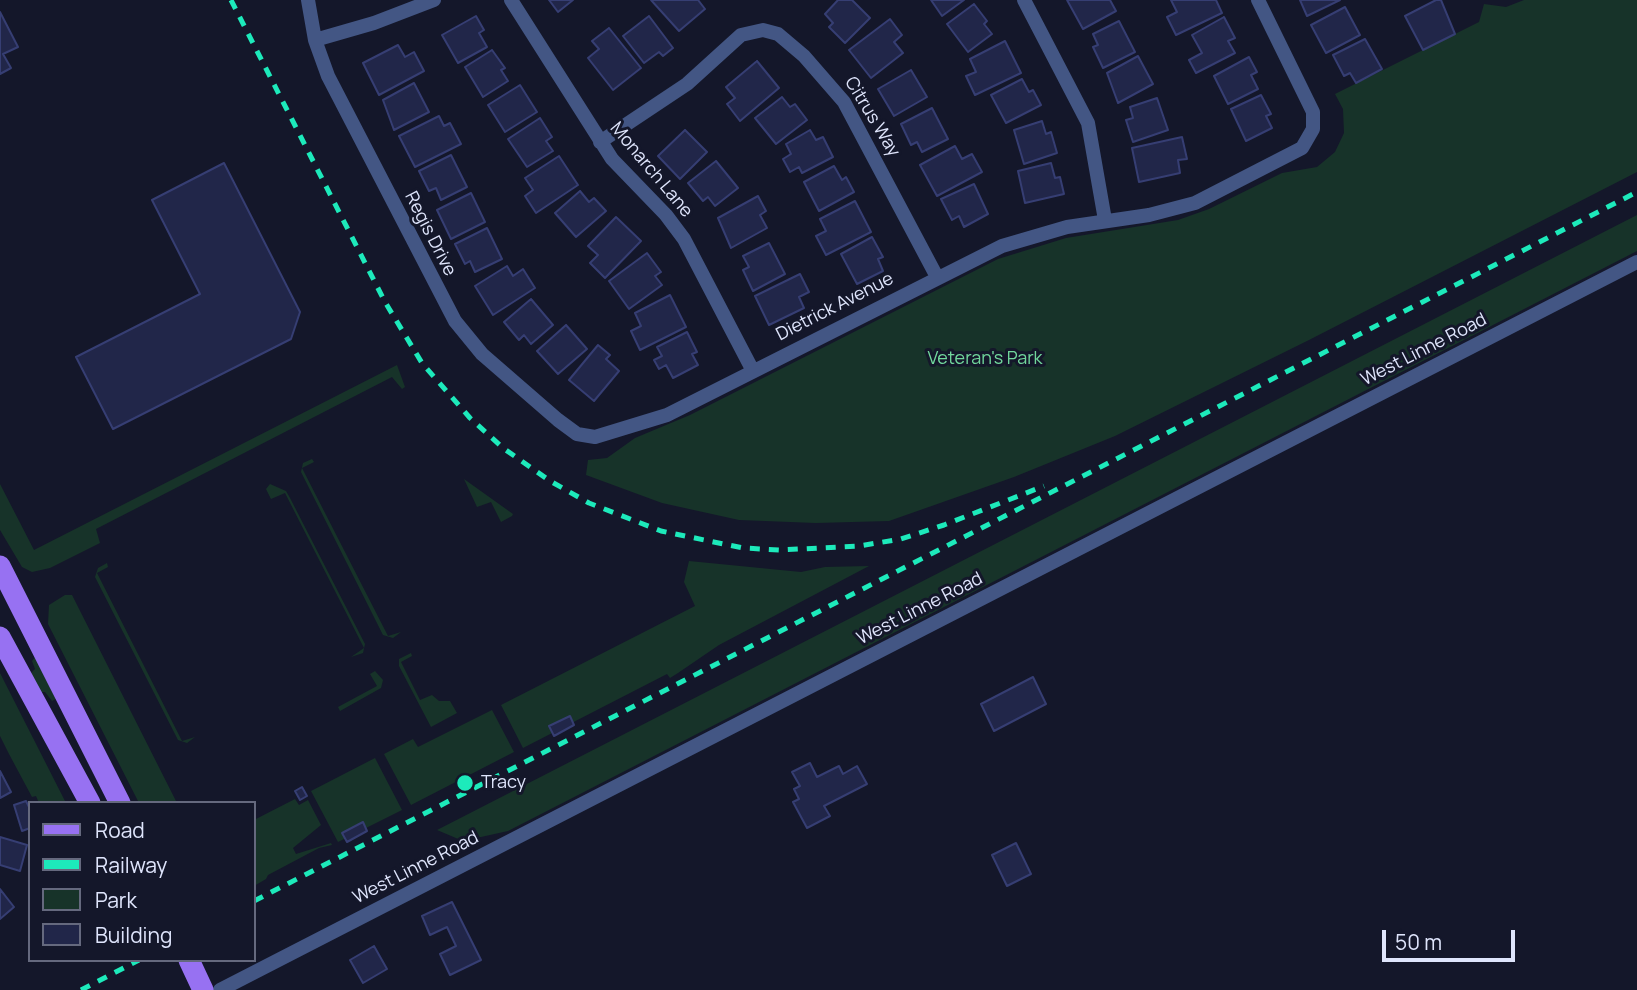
<!DOCTYPE html>
<html>
<head>
<meta charset="utf-8">
<style>
  body { margin:0 }
  #map { position:relative; width:1637px; height:990px; overflow:hidden; background:#14172a; font-family:Manrope,sans-serif }
  canvas { display:block }
  .legend { position:absolute; left:28px; top:801px; width:228px; height:161px; box-sizing:border-box; background:#14172a; border:2px solid #65697e; margin:0; padding:9px 12px; list-style:none; font-size:21px; color:#dfe5fc }
  .legend li { display:flex; align-items:center; gap:14px; height:35px }
  .legend b { width:35px; border:2px solid #65697e }
  .scale { position:absolute; left:1382px; top:930px; width:133px; height:32px; box-sizing:border-box; border:4px solid #dfe5fc; border-top:0; padding-left:9px; font-size:21px; line-height:24px; white-space:nowrap; color:#dfe5fc; -webkit-text-stroke:5px #14172a; paint-order:stroke }
</style>
</head>
<body>
<div id="map">
<canvas width="1637" height="990"></canvas>
<ul class="legend">
<li><b style="height:9px;background:#9771f2"></b>Road</li>
<li><b style="height:9px;background:#1deabb"></b>Railway</li>
<li><b style="height:19px;background:#173329"></b>Park</li>
<li><b style="height:19px;background:#212649"></b>Building</li>
</ul>
<div class="scale">50 m</div>
</div>
<script>
const c = document.querySelector('canvas').getContext('2d');
c.lineJoin = 'round';
function paint(path, color) { c.fillStyle = color; c.fill(path, 'evenodd'); }
const shape = rows => new Path2D(rows.map(r => 'M' + r).join(''));
function stroke(path, color, width, dash) { c.strokeStyle = color; c.lineWidth = width; c.lineCap = dash ? 'butt' : 'round'; c.setLineDash(dash || []); c.stroke(path); }
function drawText(font, color, halo, rows, align = 'center') {
  c.font = font + ' Manrope,sans-serif'; c.lineWidth = 6; c.setLineDash([]); c.textBaseline = 'middle'; c.strokeStyle = halo; c.fillStyle = color; for (const [text, x, y, turn = 0] of rows) {
    c.save(); c.translate(x, y); c.rotate((+turn || 0) * Math.PI / 180); c.textAlign = isNaN(turn) ? turn : align; if (halo) c.strokeText(text, 0, 0); c.fillText(text, 0, 0); c.restore();
  }
}
paint(shape([
  [1524,0,1637,0,1637,172,1309,340,1115,436,1014,477,889,521,816,523,739,520,662,503,586,475,588,460,607,458,635,438,690,415,998,259,1066,238,1178,220,1209,209,1282,173,1317,167,1335,152,1344,133,1343,109,1335,94,1479,22,1484,4,1506,7],
  [1637,215,1637,251,508,831,463,841,437,830],
  [397,365,405,387,402,389,392,377,96,529,100,543,50,568,32,572,22,567,0,530,0,484,34,550],
  [312,459,314,462,302,468,388,636,401,632,393,638,383,635,301,472,303,463],
  [464,479,513,514,512,516,501,522,491,502,477,507],
  [270,484,286,491,290,498,365,644,363,653,351,657,364,648,285,493,271,499,266,489],
  [689,561,801,572,825,567,869,566,719,645,678,673,670,678,667,674,523,748,501,705,695,606,684,582],
  [107,563,108,567,97,573,182,741,195,737,187,743,178,740,95,577,98,568],
  [65,595,72,595,177,803,139,803,48,624,49,605],
  [411,653,412,656,401,662,420,700,432,695,439,701,450,701,457,713,431,727,399,666,399,659],
  [35,657,56,699,52,701,45,692,39,692,31,673,35,669,32,661],
  [375,671,383,680,381,688,340,711,338,707,377,686,370,674],
  [0,673,66,803,39,803,36,796,32,797,9,754,0,736],
  [492,710,514,752,411,805,384,754,413,739,418,747],
  [375,758,402,810,338,842,311,791],
  [295,799,299,805,308,800,321,825,293,848,296,854,331,843,332,845,319,848,268,875,266,879,254,886,254,820]
]), '#173329');
const building = shape([
  [549,0,573,0,558,12,549,0],
  [651,0,698,0,705,9,679,31,651,0],
  [838,0,852,0,870,18,845,43,829,27,833,23,825,14,838,0],
  [931,0,964,0,942,16,931,0],
  [1067,0,1110,0,1116,11,1083,29,1067,0],
  [1171,0,1216,0,1222,13,1176,35,1167,17,1177,12,1171,0],
  [1300,0,1340,0,1307,16,1300,0],
  [1436,0,1441,0,1455,34,1423,50,1405,16,1436,0],
  [974,4,987,21,984,24,992,34,968,52,947,24,974,4],
  [1345,7,1360,35,1326,53,1311,25,1345,7],
  [0,12,18,47,3,54,11,68,0,74,0,12],
  [476,16,484,30,479,33,487,47,458,63,442,35,476,16],
  [649,16,673,48,663,56,659,52,644,63,623,36,649,16],
  [1224,17,1235,38,1228,41,1235,53,1196,73,1189,60,1202,53,1192,35,1224,17],
  [890,19,902,35,894,42,903,53,871,78,849,50,890,19],
  [1119,21,1135,52,1103,68,1093,47,1098,45,1093,34,1119,21],
  [609,28,641,68,613,90,588,58,599,49,592,41,609,28],
  [1365,39,1382,69,1356,83,1350,73,1344,76,1333,55,1365,39],
  [1005,41,1021,73,975,95,966,76,976,72,970,59,1005,41],
  [398,45,405,57,414,52,424,71,379,95,363,63,398,45],
  [492,50,505,68,501,70,508,81,483,97,465,67,492,50],
  [1138,56,1153,84,1118,103,1107,73,1138,56],
  [1249,57,1257,72,1251,75,1258,89,1228,104,1214,76,1249,57],
  [757,61,779,88,740,121,727,104,735,98,726,87,757,61],
  [911,70,927,97,894,116,878,89,911,70],
  [1022,79,1029,92,1033,90,1041,105,1006,123,991,95,1022,79],
  [414,83,429,112,394,130,383,100,414,83],
  [520,85,537,112,505,132,488,105,520,85],
  [1261,95,1271,114,1266,116,1272,128,1246,141,1231,109,1261,95],
  [782,97,790,107,795,104,807,120,776,144,755,118,782,97],
  [1157,98,1168,130,1133,142,1126,120,1133,118,1130,107,1157,98],
  [932,108,948,139,922,152,917,142,911,145,901,124,932,108],
  [439,116,444,126,450,123,461,144,415,167,399,136,439,116],
  [540,118,552,137,546,141,553,151,527,167,508,139,540,118],
  [1042,121,1046,134,1051,132,1057,153,1024,164,1014,130,1042,121],
  [685,130,707,152,680,179,658,156,685,130],
  [810,130,816,140,823,137,833,157,802,173,799,167,790,172,783,159,791,154,786,144,810,130],
  [1182,137,1187,159,1178,160,1180,173,1139,182,1132,148,1182,137],
  [955,146,962,159,972,154,982,172,937,196,920,165,955,146],
  [451,155,467,187,441,200,436,188,429,191,419,171,451,155],
  [559,156,578,185,536,213,525,196,533,190,525,178,559,156],
  [716,161,738,188,715,206,708,197,703,201,688,183,716,161],
  [224,163,300,312,291,339,113,429,76,357,200,294,152,200,224,163],
  [1051,163,1055,178,1060,177,1064,194,1025,203,1018,171,1051,163],
  [834,166,842,180,846,177,854,192,819,211,804,182,834,166],
  [974,184,988,214,964,227,959,216,952,220,941,199,974,184],
  [580,191,589,202,594,198,606,211,576,237,555,213,580,191],
  [471,193,485,222,451,239,437,210,471,193],
  [758,196,766,211,760,215,767,228,731,248,718,218,758,196],
  [855,201,871,232,826,255,816,236,826,231,820,219,855,201],
  [616,217,641,241,605,278,590,263,598,255,588,246,616,217],
  [487,228,502,259,475,272,470,261,465,264,455,244,487,228],
  [872,237,883,257,878,259,883,271,857,284,841,254,872,237],
  [769,243,785,274,753,291,743,270,749,267,743,256,769,243],
  [647,253,661,272,655,276,662,285,629,309,609,281,647,253],
  [507,266,513,276,523,269,535,288,493,315,475,286,507,266],
  [800,274,809,292,799,297,804,308,769,325,755,296,800,274],
  [670,295,686,327,640,350,631,331,641,326,635,313,670,295],
  [531,299,553,325,531,344,524,335,519,340,504,322,531,299],
  [566,325,587,349,558,374,537,351,566,325],
  [687,332,697,352,692,354,698,365,673,378,666,365,659,369,654,360,662,356,657,347,687,332],
  [598,345,610,355,606,359,619,371,594,401,569,380,598,345],
  [1033,677,1046,704,994,731,981,704,1033,677],
  [570,716,574,725,554,736,549,726,570,716],
  [810,763,817,777,839,766,843,774,857,766,867,784,824,806,830,816,807,828,793,802,799,799,794,789,800,786,792,772,810,763],
  [0,771,11,792,0,798,0,771],
  [302,787,307,796,300,800,295,791,302,787],
  [26,801,30,809,30,828,22,831,14,805,26,801],
  [363,822,367,831,347,842,342,833,363,822],
  [0,837,27,845,20,871,0,865,0,837],
  [1016,843,1031,874,1007,886,992,855,1016,843],
  [0,889,14,907,0,919,0,889],
  [452,902,481,960,450,975,440,954,456,946,447,927,430,935,422,916,452,902],
  [374,946,387,969,363,983,350,960,374,946]
]);
paint(building, '#212649');
stroke(building, '#363e73', 2);
stroke(shape([
  [308,0,315,40,328,76,455,321,482,354,558,420,577,434,595,437,667,415,1002,246,1067,227,1149,215,1195,203,1302,148,1313,129,1313,112,1258,0],
  [511,0,612,159,666,215,684,239,753,371],
  [1024,0,1088,123,1105,220],
  [315,40,374,23,434,0],
  [600,142,687,84,741,35,763,30,778,34,804,56,844,102,937,277]
]), '#435684', 14);
stroke(shape([
  [220,990,1637,262]
]), '#435684', 14);
stroke(shape([
  [0,566,120,803],
  [0,637,90,803],
  [189,960,203,990]
]), '#9771f2', 21);
stroke(shape([
  [231,0,385,302,422,363,470,418,503,448,550,481,589,503,661,531,743,548,780,550,859,546,901,539,944,525,1044,486],
  [254,901,1637,192],
  [81,990,139,960]
]), '#1deabb', 5, [10, 9]);
for (const [x, y, r, color] of [
  [465,783,9,"#1deabb"]
]) { const dot = new Path2D(); dot.arc(x, y, r, 0, 2 * Math.PI); c.fillStyle = color; c.fill(dot); stroke(dot, '#14172a', 2.5); }
drawText('18px', '#dfe5fc', '#14172a', [
  ["Citrus Way",872,117,59],
  ["Monarch Lane",651,170,50],
  ["Regis Drive",430,234,63],
  ["Dietrick Avenue",835,307,-27],
  ["West Linne Road",1424,350,-27],
  ["West Linne Road",920,609,-27],
  ["West Linne Road",416,868,-27]
]);
drawText('18px', '#71d79c', '#14172a', [
  ["Veteran's Park",985,359]
]);
drawText('18px', '#dfe5fc', '#14172a', [
  ["Tracy",481,783]
], 'left');
</script>
</body>
</html>
